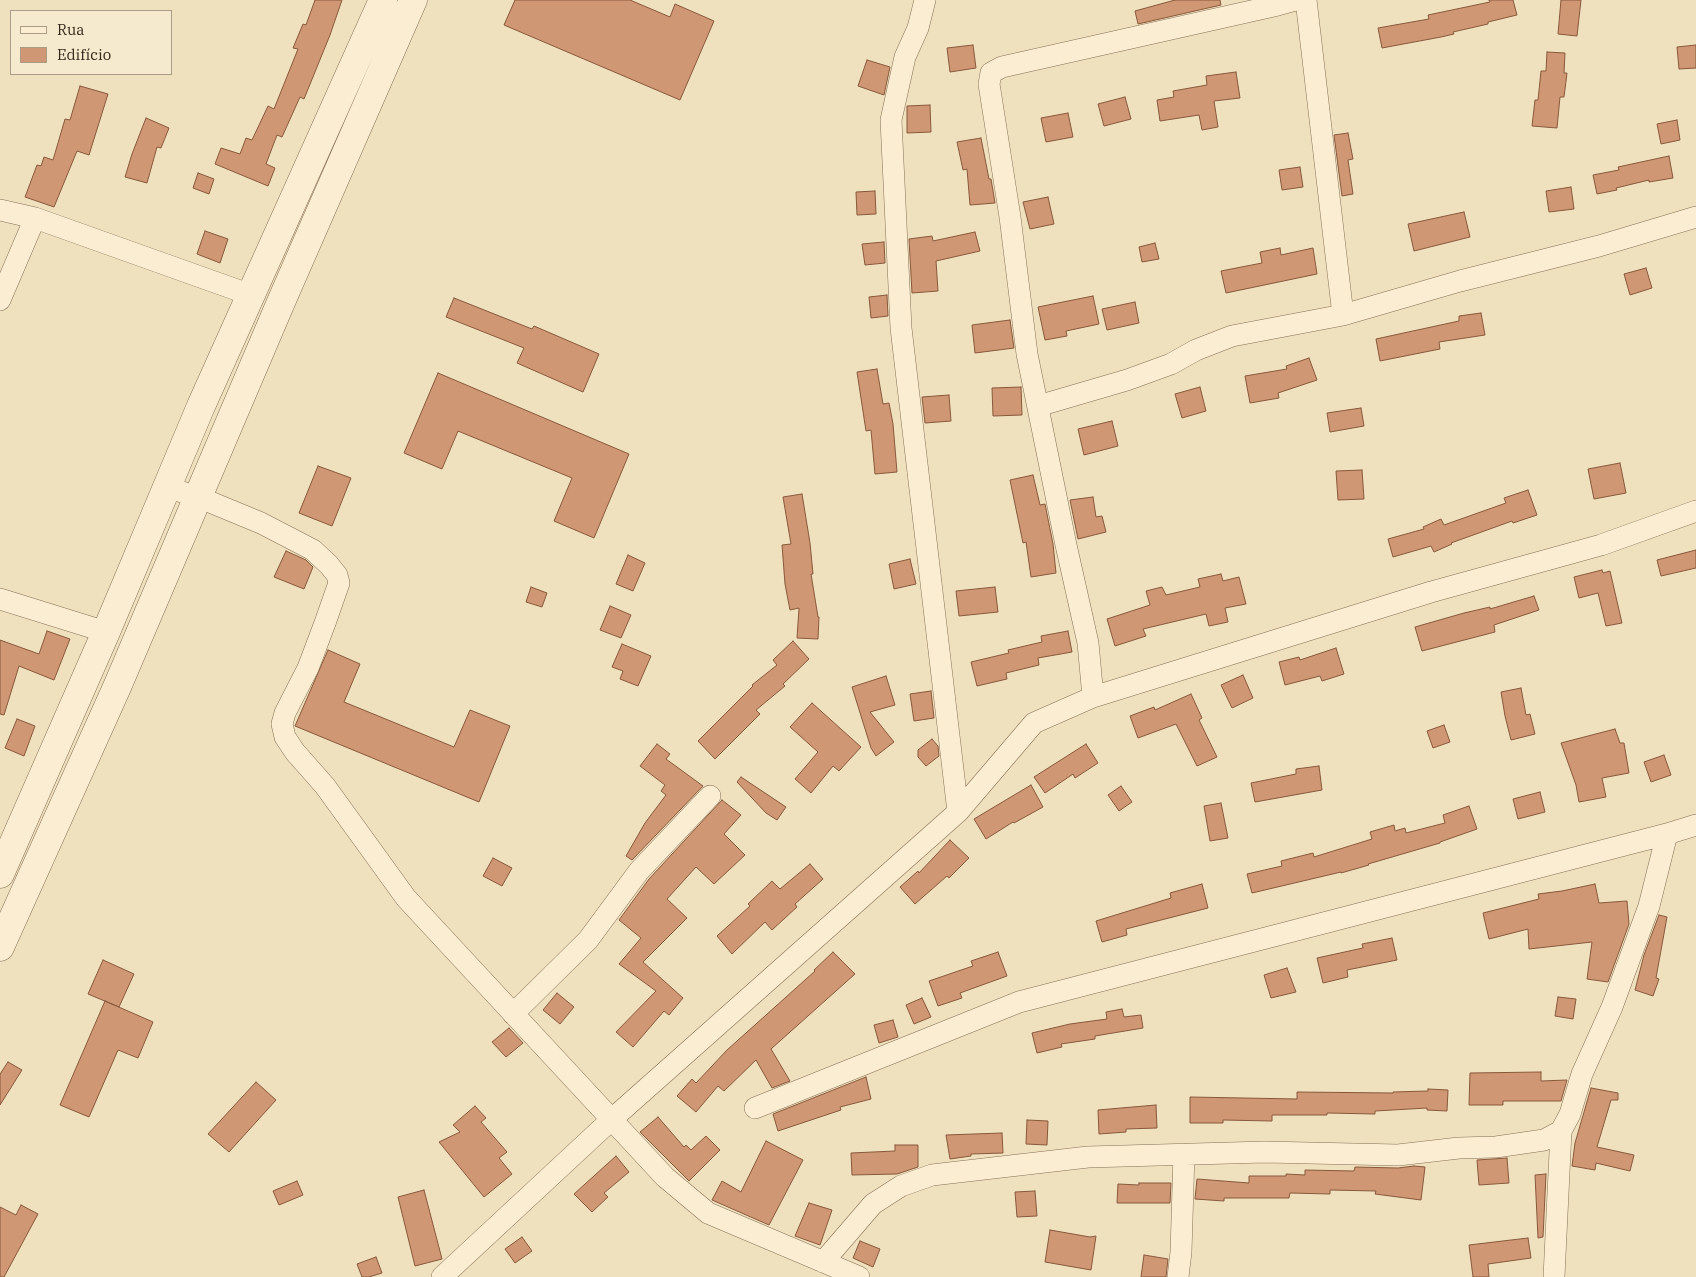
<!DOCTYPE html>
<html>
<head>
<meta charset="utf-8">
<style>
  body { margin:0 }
  #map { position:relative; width:1696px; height:1277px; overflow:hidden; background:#efe0be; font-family:"IBM Plex Serif",serif }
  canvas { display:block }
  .legend { position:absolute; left:10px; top:10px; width:162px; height:65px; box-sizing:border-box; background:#f6eace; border:1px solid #aa9c87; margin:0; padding:6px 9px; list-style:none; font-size:15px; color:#37281c }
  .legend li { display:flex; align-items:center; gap:10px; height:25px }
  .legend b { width:25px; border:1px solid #aa9c87 }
</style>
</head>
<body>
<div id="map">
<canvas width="1696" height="1277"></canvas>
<ul class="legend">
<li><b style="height:6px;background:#faedd2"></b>Rua</li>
<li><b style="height:14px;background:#cf9773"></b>Edifício</li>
</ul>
</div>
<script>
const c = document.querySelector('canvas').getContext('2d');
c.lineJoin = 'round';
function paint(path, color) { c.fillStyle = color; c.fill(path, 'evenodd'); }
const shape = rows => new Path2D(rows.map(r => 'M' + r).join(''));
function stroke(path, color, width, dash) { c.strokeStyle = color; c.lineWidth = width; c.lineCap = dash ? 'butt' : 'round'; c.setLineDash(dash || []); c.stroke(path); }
const building = shape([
  [315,0,342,0,330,35,304,99,300,97,282,137,277,135,266,164,275,168,268,186,215,164,221,148,240,154,246,138,252,140,268,106,274,109,298,49,293,48,303,24,306,25,315,0],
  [515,0,630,0,670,17,675,4,714,21,680,100,504,25,515,0],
  [1175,0,1220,0,1221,5,1138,24,1135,11,1175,0],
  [1489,0,1513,0,1517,15,1488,22,1488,24,1453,32,1454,34,1441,37,1382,48,1378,28,1429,19,1428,15,1490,2,1489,0],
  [1561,0,1581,0,1577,36,1558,34,1561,0],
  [973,45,976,68,950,72,947,48,973,45],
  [1696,45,1696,68,1679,69,1677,47,1696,45],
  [1547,52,1565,53,1564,73,1567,73,1564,97,1560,97,1557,128,1532,126,1535,100,1538,100,1541,71,1546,71,1547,52],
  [867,60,890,67,884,95,858,86,867,60],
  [1236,72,1240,98,1214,101,1218,127,1202,130,1199,115,1160,121,1157,100,1174,97,1173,91,1207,85,1206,76,1236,72],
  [80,86,108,94,89,155,77,151,54,207,25,197,37,165,41,166,44,157,53,160,65,119,70,120,80,86],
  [1125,97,1131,119,1104,126,1098,104,1125,97],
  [930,105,931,132,907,133,907,106,930,105],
  [1068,113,1073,137,1046,142,1041,118,1068,113],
  [146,118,169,128,161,148,157,147,147,183,125,177,132,154,146,118],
  [1677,120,1680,140,1661,144,1657,124,1677,120],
  [1348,133,1353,159,1348,160,1353,194,1342,196,1334,135,1348,133],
  [981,138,989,179,991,179,995,203,970,205,967,169,963,170,957,142,981,138],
  [1669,156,1673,178,1649,182,1649,180,1616,188,1617,190,1597,194,1593,175,1619,170,1618,167,1669,156],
  [1300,167,1303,187,1282,190,1279,170,1300,167],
  [198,173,214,179,209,194,193,188,198,173],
  [1571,187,1574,209,1549,212,1546,191,1571,187],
  [875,191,876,214,857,215,856,192,875,191],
  [1048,197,1054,224,1030,229,1023,202,1048,197],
  [1464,212,1470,237,1414,251,1408,224,1464,212],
  [205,231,228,239,220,263,197,254,205,231],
  [975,232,980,251,936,261,938,291,912,293,909,239,932,236,933,241,975,232],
  [884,242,885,263,865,265,862,244,884,242],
  [1155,243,1159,259,1142,262,1139,247,1155,243],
  [1280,248,1281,255,1313,248,1317,274,1226,293,1221,271,1262,263,1260,252,1280,248],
  [1646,268,1652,288,1630,295,1624,274,1646,268],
  [887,295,888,316,871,318,869,297,887,295],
  [1093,296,1099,324,1066,331,1067,336,1045,340,1038,307,1093,296],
  [454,298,532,329,534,326,599,354,583,392,517,363,524,348,446,317,454,298],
  [1135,302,1139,323,1107,330,1102,309,1135,302],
  [1481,313,1485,335,1439,342,1440,349,1380,361,1376,339,1459,321,1459,316,1481,313],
  [1010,320,1014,348,975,353,972,325,1010,320],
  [1309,358,1317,380,1278,393,1279,398,1250,403,1245,376,1287,369,1286,366,1309,358],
  [877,369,883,404,889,403,893,424,897,472,875,474,871,430,866,431,857,372,877,369],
  [438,373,629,454,594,538,554,521,572,478,458,431,442,469,404,453,438,373],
  [1021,387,1022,415,993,416,992,388,1021,387],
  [1200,387,1206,411,1182,418,1175,394,1200,387],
  [949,395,951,421,925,423,922,397,949,395],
  [1361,408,1364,426,1330,432,1327,413,1361,408],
  [1112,421,1118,446,1084,455,1078,429,1112,421],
  [1620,463,1626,493,1594,499,1588,469,1620,463],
  [318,466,351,478,332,526,299,513,318,466],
  [1362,470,1364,499,1338,500,1336,471,1362,470],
  [1033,475,1040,505,1045,504,1053,544,1056,573,1031,577,1026,542,1023,543,1010,480,1033,475],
  [1528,490,1537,515,1513,523,1512,521,1451,543,1452,544,1434,552,1431,546,1393,557,1388,539,1424,529,1423,527,1441,519,1444,525,1506,503,1504,498,1528,490],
  [802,494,810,543,813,574,811,574,818,617,819,617,818,639,797,638,799,608,790,610,785,584,782,545,791,544,783,497,802,494],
  [1093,497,1096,517,1102,516,1106,532,1078,539,1070,500,1093,497],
  [1696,550,1696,568,1661,576,1657,560,1696,550],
  [286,551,306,560,313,567,304,589,274,577,286,551],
  [628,555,645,563,633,591,616,584,628,555],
  [910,559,916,584,894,589,889,564,910,559],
  [1602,570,1603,573,1610,571,1622,623,1606,626,1598,593,1579,598,1574,577,1602,570],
  [1221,574,1223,581,1239,577,1246,604,1225,608,1228,622,1209,626,1206,614,1143,629,1146,636,1115,646,1107,619,1150,605,1146,591,1162,587,1166,595,1200,587,1198,579,1221,574],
  [531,587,547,593,542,607,526,602,531,587],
  [995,587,998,612,959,616,956,591,995,587],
  [1534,596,1539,610,1494,625,1495,632,1422,651,1415,627,1464,613,1490,607,1490,609,1534,596],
  [610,606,631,615,621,638,600,630,610,606],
  [47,631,70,639,54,680,19,666,4,715,0,714,0,640,39,654,47,631],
  [1068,631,1072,652,1038,658,1039,665,1006,673,1007,679,977,686,971,662,1009,653,1008,650,1042,642,1041,636,1068,631],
  [793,641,809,659,783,684,785,686,756,710,760,714,715,759,698,741,753,686,752,685,777,665,773,660,793,641],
  [622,644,651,656,638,686,620,679,623,671,612,667,622,644],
  [1336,648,1344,674,1322,681,1320,676,1285,685,1279,662,1299,657,1300,660,1336,648],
  [328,650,360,664,344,702,454,747,470,710,510,726,479,802,295,726,328,650],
  [1243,675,1253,698,1232,708,1221,685,1243,675],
  [886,676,895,705,870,712,894,742,876,756,871,748,852,687,886,676],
  [1521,688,1526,715,1530,714,1535,734,1511,740,1505,716,1501,692,1521,688],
  [931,691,934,718,914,721,910,694,931,691],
  [1191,694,1202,718,1199,720,1217,757,1197,766,1176,724,1138,738,1130,716,1154,707,1155,710,1191,694],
  [812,703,861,747,839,771,833,766,811,793,795,779,818,752,790,727,812,703],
  [17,719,35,726,24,756,5,748,17,719],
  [1444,725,1450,742,1433,748,1427,731,1444,725],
  [1615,729,1620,743,1624,743,1629,773,1602,778,1606,797,1579,802,1576,785,1561,743,1615,729],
  [932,739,938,746,939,756,926,766,918,757,918,750,932,739],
  [657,744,670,754,666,759,703,786,632,860,626,856,645,823,666,795,661,791,665,785,640,766,657,744],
  [1086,744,1098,763,1075,778,1073,774,1045,793,1034,777,1086,744],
  [1664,755,1671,775,1651,782,1644,762,1664,755],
  [1319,766,1322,790,1255,802,1251,783,1296,774,1296,769,1319,766],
  [741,777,786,807,777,820,766,813,737,782,741,777],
  [1031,785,1043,807,1014,823,1013,822,986,839,974,819,1031,785],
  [1121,786,1132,802,1119,811,1108,795,1121,786],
  [1540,792,1545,812,1518,819,1513,799,1540,792],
  [722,800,741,815,724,834,745,855,714,884,696,867,667,899,687,918,643,962,683,998,669,1015,664,1011,633,1047,616,1032,656,991,619,964,641,938,619,920,649,879,722,800],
  [1221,803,1228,838,1210,841,1204,806,1221,803],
  [1469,806,1477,829,1440,842,1440,843,1368,864,1369,865,1341,873,1341,872,1252,893,1247,874,1282,866,1281,861,1313,853,1314,857,1372,839,1370,832,1394,825,1395,831,1405,828,1406,833,1445,823,1443,815,1469,806],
  [950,840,969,858,949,878,947,876,915,904,900,887,918,871,919,873,950,840],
  [493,858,512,868,502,886,483,876,493,858],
  [810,864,823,879,795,904,797,907,772,930,765,922,732,954,717,936,750,906,748,904,772,881,780,889,810,864],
  [1202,884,1208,908,1126,929,1127,935,1102,942,1096,921,1171,898,1170,893,1202,884],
  [1595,884,1599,903,1627,901,1629,924,1608,982,1587,979,1592,942,1529,949,1528,929,1489,939,1483,913,1539,899,1538,894,1562,891,1595,884],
  [1659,915,1667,917,1656,978,1659,979,1653,996,1635,990,1644,955,1659,915],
  [1392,938,1397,960,1347,970,1348,977,1323,983,1317,958,1363,948,1362,944,1392,938],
  [833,952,855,974,771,1049,790,1081,772,1088,756,1060,724,1091,718,1086,696,1112,677,1096,692,1079,696,1083,727,1050,815,971,814,970,833,952],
  [998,952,1007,976,960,993,962,998,938,1006,929,981,973,966,971,961,998,952],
  [103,960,134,974,119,1007,88,994,103,960],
  [1287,968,1296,992,1271,998,1264,975,1287,968],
  [557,993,574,1007,560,1024,543,1010,557,993],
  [1558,997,1576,999,1573,1019,1555,1016,1558,997],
  [922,998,931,1017,914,1024,906,1005,922,998],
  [105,1001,153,1022,138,1058,118,1050,89,1117,60,1105,105,1001],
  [1122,1009,1124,1017,1141,1015,1143,1028,1095,1036,1095,1039,1061,1044,1062,1047,1037,1053,1032,1033,1070,1024,1107,1019,1106,1012,1122,1009],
  [893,1020,898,1037,879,1043,874,1025,893,1020],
  [509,1028,523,1043,506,1057,492,1042,509,1028],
  [8,1062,22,1070,0,1105,0,1074,8,1062],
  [1541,1072,1541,1081,1567,1080,1561,1101,1503,1101,1503,1105,1469,1105,1470,1073,1541,1072],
  [866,1077,871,1099,840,1107,841,1110,778,1131,773,1114,866,1077],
  [256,1082,276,1100,229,1152,208,1134,256,1082],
  [1591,1088,1618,1093,1618,1100,1611,1100,1597,1147,1634,1155,1630,1171,1596,1163,1595,1170,1572,1166,1575,1143,1591,1088],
  [1428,1089,1448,1090,1447,1111,1427,1110,1427,1108,1375,1111,1375,1114,1327,1113,1327,1115,1272,1115,1272,1121,1223,1120,1223,1123,1190,1123,1190,1097,1297,1099,1297,1092,1393,1093,1393,1092,1428,1091,1428,1089],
  [1156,1105,1157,1128,1126,1129,1126,1132,1099,1134,1098,1110,1156,1105],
  [475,1106,486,1118,481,1122,507,1152,499,1158,512,1174,484,1197,439,1142,460,1132,453,1125,475,1106],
  [658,1117,684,1147,686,1145,691,1150,706,1136,720,1150,689,1181,640,1132,658,1117],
  [1027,1120,1048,1121,1047,1145,1026,1144,1027,1120],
  [1002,1133,1003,1153,971,1154,971,1156,950,1159,946,1135,1002,1133],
  [766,1141,803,1160,769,1225,712,1200,722,1181,741,1192,766,1141],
  [895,1145,918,1145,918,1167,897,1174,852,1175,851,1153,895,1151,895,1145],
  [616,1156,629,1172,604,1193,608,1197,592,1212,574,1194,616,1156],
  [1507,1158,1509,1183,1479,1185,1477,1160,1507,1158],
  [1414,1166,1425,1167,1421,1200,1375,1194,1376,1191,1330,1190,1330,1194,1290,1193,1289,1198,1224,1198,1224,1201,1195,1199,1197,1179,1249,1183,1249,1176,1286,1176,1286,1174,1305,1175,1305,1170,1354,1171,1355,1167,1398,1168,1414,1166],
  [1546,1174,1543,1237,1538,1238,1535,1175,1546,1174],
  [297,1181,303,1195,279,1205,273,1191,297,1181],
  [1139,1183,1171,1183,1170,1203,1117,1203,1118,1184,1139,1185,1139,1183],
  [424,1190,442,1259,415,1266,398,1197,424,1190],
  [1035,1191,1037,1216,1017,1217,1015,1192,1035,1191],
  [809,1203,832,1210,820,1245,795,1236,809,1203],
  [21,1205,38,1214,4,1277,0,1277,0,1207,16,1215,21,1205],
  [1050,1230,1090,1237,1096,1236,1091,1270,1045,1262,1050,1230],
  [522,1237,532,1251,515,1263,505,1249,522,1237],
  [1528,1238,1531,1258,1488,1264,1489,1277,1473,1277,1469,1245,1528,1238],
  [860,1241,880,1249,873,1267,853,1258,860,1241],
  [1144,1255,1168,1259,1166,1277,1141,1277,1144,1255],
  [376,1257,382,1273,369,1277,362,1277,357,1264,376,1257]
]);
paint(building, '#cf9773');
stroke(building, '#88583b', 1);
const minor = shape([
  [925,0,918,28,905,57,891,120,901,328,958,812],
  [1306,0,1343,315],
  [0,210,35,218,251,295],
  [0,300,35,218],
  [1038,406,1127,380,1171,364,1196,350,1232,336,1343,315,1460,281,1599,246,1696,217],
  [166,487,198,497,261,523,313,550,329,565,337,575,339,583,325,623,308,668,285,713,282,724,285,737,295,752,325,786,406,898,665,1177,708,1213,859,1277],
  [0,599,106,632],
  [1093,697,1088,643,1066,545,1027,354,1010,217,989,84,991,73,1002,67,1278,5,1296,0],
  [513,1014,588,940,639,871,710,796],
  [755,1108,1019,1002,1667,834,1696,825],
  [823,1262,873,1204,901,1186,932,1175,1088,1157,1265,1152,1398,1155,1459,1148,1496,1147,1544,1140,1561,1131,1570,1114,1582,1074,1612,1007,1649,906,1667,834],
  [442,1277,611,1120,958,812,1034,723,1093,697,1431,592,1601,545,1696,511],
  [1178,1277,1181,1252,1184,1154],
  [1554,1277,1561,1131]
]);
const tertiary = shape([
  [0,874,106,632,201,406,383,0],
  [0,947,117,687,281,302,413,0]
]);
stroke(minor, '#887056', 22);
stroke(tertiary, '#887056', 29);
stroke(minor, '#faedd2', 21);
stroke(tertiary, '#faedd2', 28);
</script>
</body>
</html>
